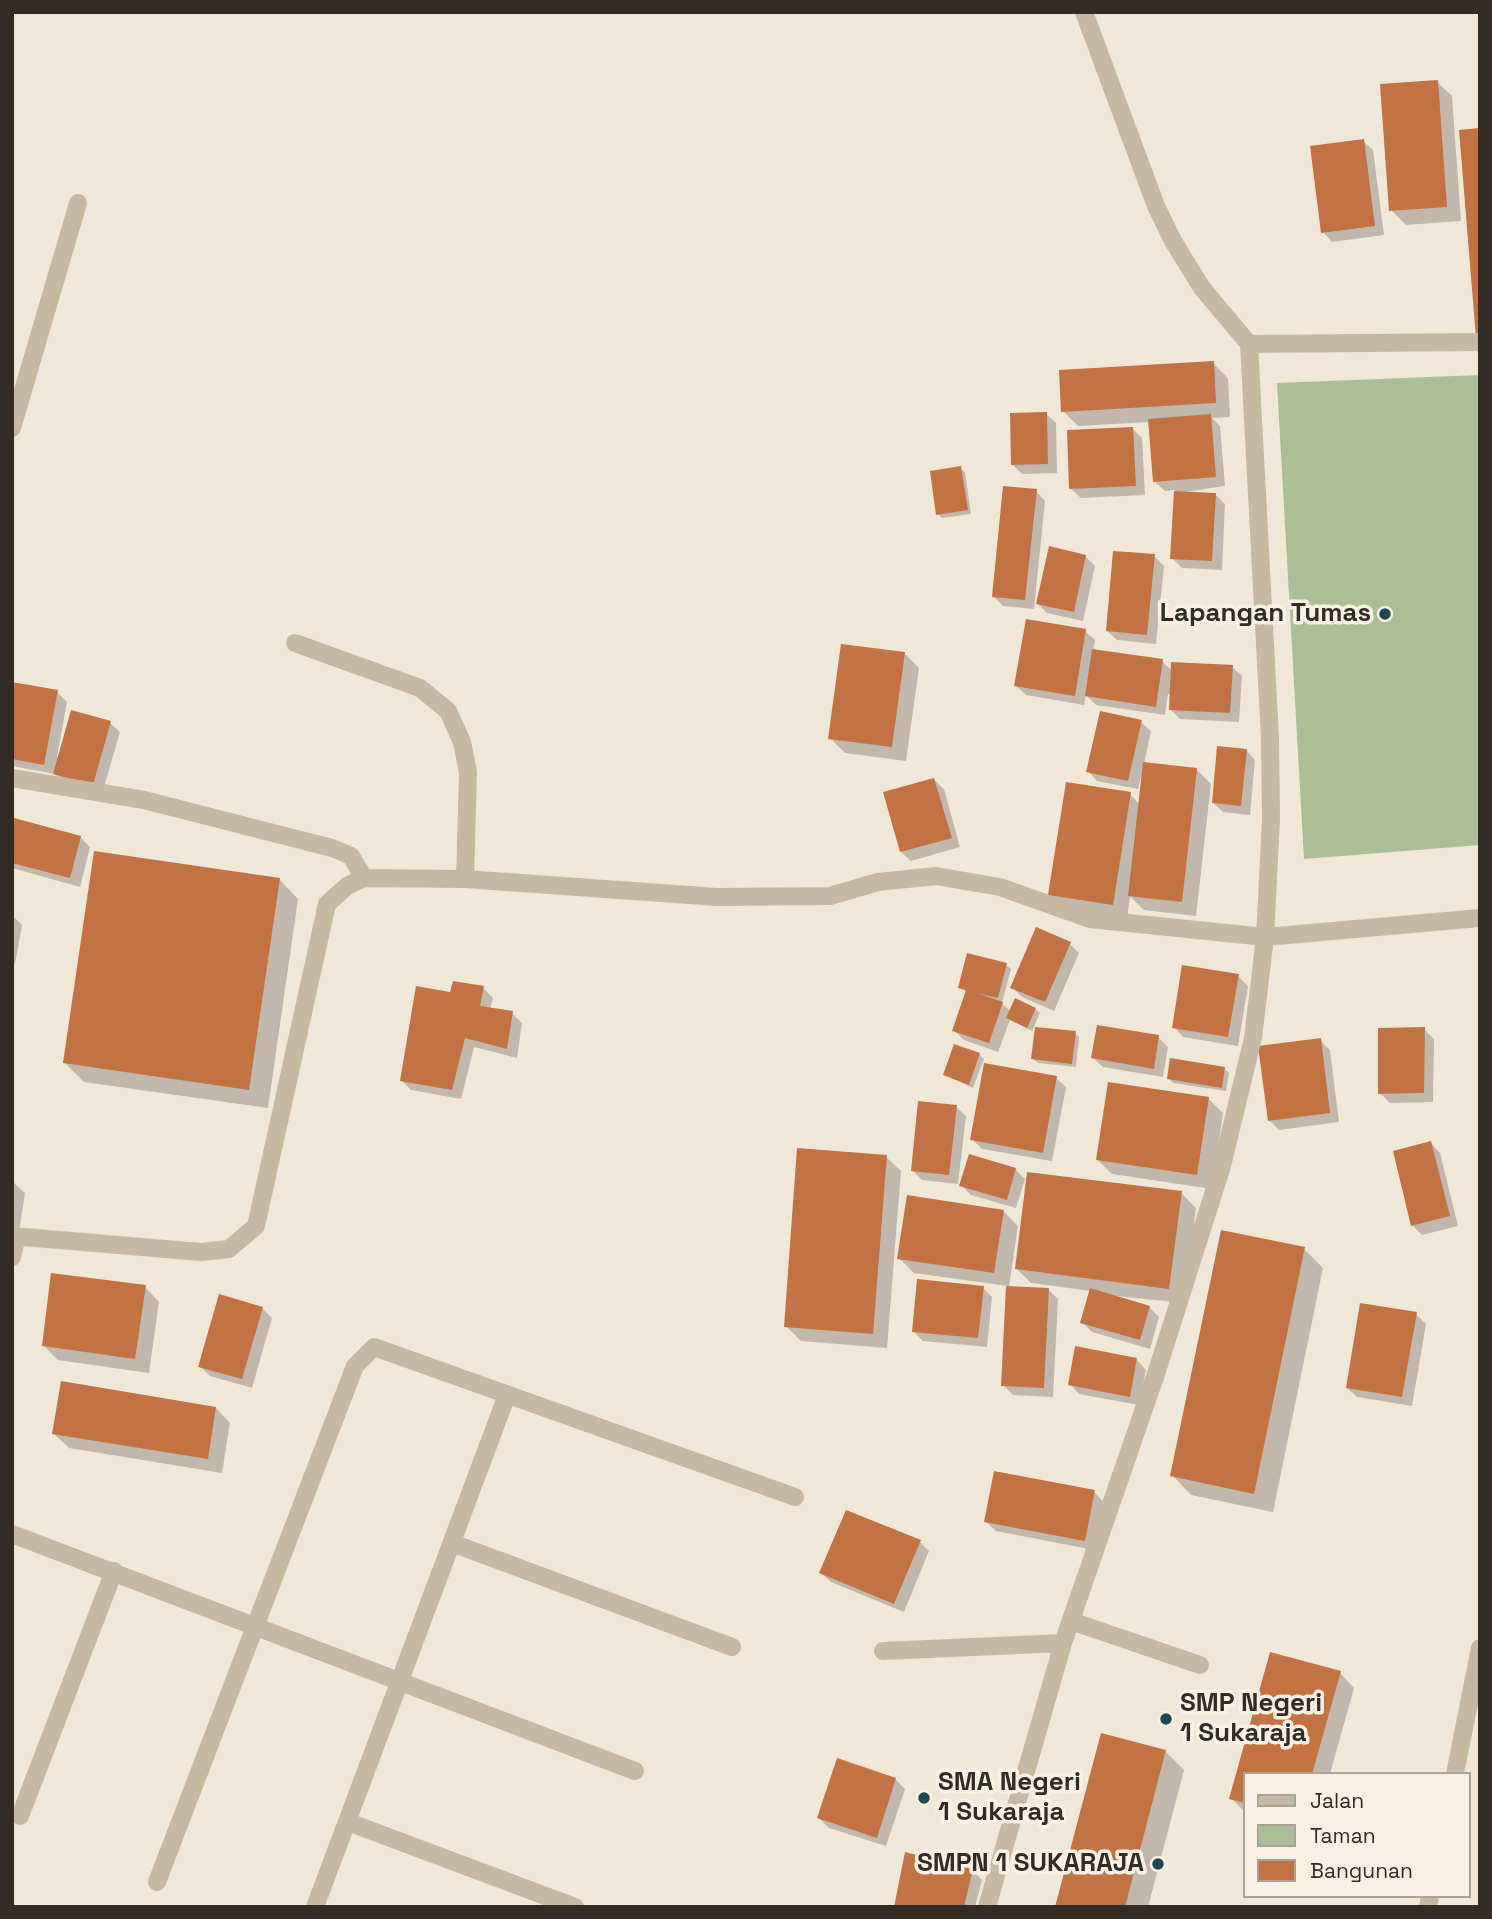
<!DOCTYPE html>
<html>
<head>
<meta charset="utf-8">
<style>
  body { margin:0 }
  #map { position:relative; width:1492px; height:1919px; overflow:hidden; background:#f0e7d7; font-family:"Space Grotesk",sans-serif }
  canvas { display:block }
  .frame { position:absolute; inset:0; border:14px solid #332b25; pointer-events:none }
  .legend { position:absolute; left:1243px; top:1772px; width:228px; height:126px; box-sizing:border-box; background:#f8f1e3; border:2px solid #a9a297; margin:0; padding:9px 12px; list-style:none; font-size:21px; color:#332b25 }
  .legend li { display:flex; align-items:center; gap:14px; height:35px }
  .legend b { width:35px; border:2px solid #a9a297 }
</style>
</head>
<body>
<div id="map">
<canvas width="1492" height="1919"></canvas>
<div class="frame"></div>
<ul class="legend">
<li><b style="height:9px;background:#c7b8a4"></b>Jalan</li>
<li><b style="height:19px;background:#acbe98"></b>Taman</li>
<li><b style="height:19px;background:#c27243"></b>Bangunan</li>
</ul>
</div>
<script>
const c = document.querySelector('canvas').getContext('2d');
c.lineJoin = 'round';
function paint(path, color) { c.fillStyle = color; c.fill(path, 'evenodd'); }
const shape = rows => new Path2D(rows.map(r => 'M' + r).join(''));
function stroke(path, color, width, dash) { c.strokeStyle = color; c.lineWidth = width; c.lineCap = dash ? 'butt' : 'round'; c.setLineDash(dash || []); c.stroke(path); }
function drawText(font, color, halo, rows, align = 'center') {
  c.font = font + ' "Space Grotesk",sans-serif'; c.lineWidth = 7; c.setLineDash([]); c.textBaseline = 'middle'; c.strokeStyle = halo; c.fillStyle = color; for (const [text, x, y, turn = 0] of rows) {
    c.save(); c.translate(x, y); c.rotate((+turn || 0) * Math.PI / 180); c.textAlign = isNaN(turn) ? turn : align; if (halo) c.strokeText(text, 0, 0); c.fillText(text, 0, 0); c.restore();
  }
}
paint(shape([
  [1480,375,1480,845,1304,859,1277,383]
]), '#acbe98');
paint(shape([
  [1437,82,1452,96,1461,221,1406,225,1391,210],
  [1363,141,1373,150,1384,235,1332,242,1323,232],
  [1213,363,1228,378,1230,417,1212,418,1220,426,1225,486,1177,493,1215,494,1225,504,1222,570,1182,568,1172,558,1175,490,1165,491,1155,482,1150,422,1078,426,1063,411],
  [1046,414,1056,423,1057,473,1022,474,1012,464],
  [1133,429,1142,438,1145,495,1081,498,1071,489],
  [960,468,965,472,971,514,942,518,938,514],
  [1036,491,1045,501,1034,609,1003,606,993,596],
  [1085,556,1095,566,1083,621,1047,613,1038,604],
  [1154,556,1164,566,1156,644,1117,640,1107,631],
  [1085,631,1095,640,1093,651,1162,661,1172,671,1232,667,1242,676,1239,722,1180,719,1170,709,1171,694,1168,694,1165,715,1096,705,1086,695,1084,705,1026,695,1016,686],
  [905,654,919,668,906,761,845,753,830,738],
  [12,683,57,692,67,702,57,757,110,723,120,732,102,794,65,783,55,774,12,766],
  [1141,722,1151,731,1144,764,1197,770,1211,784,1196,916,1144,910,1130,896,1127,919,1064,909,1049,895,1130,794,1140,805,1143,777,1141,777,1138,789,1097,781,1088,771],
  [1246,750,1255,760,1250,815,1223,812,1213,803],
  [934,780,944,789,960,847,911,861,901,852],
  [15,820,80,837,90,847,80,887,12,868],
  [279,879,298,899,268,1108,84,1082,65,1063],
  [12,915,22,925,15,964,12,963],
  [1070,944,1079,953,1054,1011,1022,997,1012,987],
  [1006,965,1011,969,1002,1003,1011,1012,1035,1009,1040,1013,1032,1031,1010,1020,998,1052,964,1040,954,1030,967,992,960,987],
  [1238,976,1248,986,1238,1046,1183,1037,1174,1027],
  [483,988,493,998,490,1009,512,1013,522,1023,517,1058,474,1047,461,1099,411,1090,402,1081,451,994],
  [1424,1029,1434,1039,1433,1102,1390,1103,1380,1093],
  [1075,1033,1079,1037,1076,1067,1038,1063,1033,1059],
  [1158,1037,1168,1047,1163,1077,1103,1067,1093,1058],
  [1320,1040,1330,1050,1339,1122,1279,1130,1269,1120],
  [979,1054,984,1059,973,1088,945,1075],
  [1224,1068,1229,1073,1226,1091,1173,1083,1169,1079],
  [1056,1078,1066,1087,1052,1161,982,1149,972,1139],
  [1208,1098,1223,1113,1212,1189,1112,1174,1098,1160],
  [956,1107,966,1116,958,1184,922,1180,913,1171],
  [1431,1143,1440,1153,1458,1226,1422,1235,1412,1225],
  [886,1157,901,1171,887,1348,801,1341,786,1326],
  [1015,1169,1025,1179,1016,1208,971,1195,961,1185],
  [12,1181,25,1193,17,1246,12,1245],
  [1181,1193,1196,1208,1183,1303,1107,1295,1149,1307,1159,1317,1150,1349,1092,1332,1082,1322,1091,1291,1031,1283,1016,1268],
  [1003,1211,1018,1226,1009,1287,1048,1289,1058,1299,1053,1397,1013,1395,1003,1385,1008,1286,914,1273,899,1258],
  [1304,1249,1323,1268,1273,1512,1191,1495,1172,1475],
  [145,1287,159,1302,149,1373,58,1360,44,1346],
  [983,1288,992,1297,987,1347,923,1341,913,1331],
  [262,1308,272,1318,252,1388,210,1376,200,1366],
  [1416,1314,1426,1324,1412,1406,1357,1397,1347,1388],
  [1137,1360,1146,1370,1139,1405,1079,1394,1070,1384],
  [216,1408,230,1423,222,1473,69,1448,54,1434],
  [1094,1492,1104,1502,1094,1550,996,1531,986,1522],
  [920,1542,929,1551,904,1612,831,1582,821,1573],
  [1271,1654,1340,1673,1354,1688,1330,1774,1245,1774,1245,1812,1231,1798],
  [1165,1751,1184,1770,1148,1907,1057,1907],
  [838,1761,896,1780,905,1789,886,1846,829,1828,819,1818],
  [972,1870,982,1880,975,1907,896,1907]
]), '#0003');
paint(shape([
  [1438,80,1447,207,1389,211,1380,84],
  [1480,128,1480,338,1476,338,1459,130],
  [1364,139,1375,226,1321,233,1310,146],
  [1214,361,1216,403,1061,412,1059,370],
  [1047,412,1048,464,1011,465,1010,413],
  [1211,414,1216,477,1153,482,1148,419],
  [1133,427,1136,486,1069,489,1067,430],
  [961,466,968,510,936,515,930,471],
  [1003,486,1037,489,1025,600,992,597],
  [1174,491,1216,493,1212,561,1170,559],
  [1049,546,1086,555,1074,612,1036,604],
  [1113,551,1155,554,1147,635,1106,631],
  [1026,619,1086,629,1075,696,1014,686],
  [841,644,905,652,892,747,828,739],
  [1092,649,1163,659,1156,707,1085,696],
  [1171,662,1233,665,1230,713,1169,710],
  [12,682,58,690,44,765,12,759],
  [71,710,111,721,93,785,53,774],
  [1100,711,1142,720,1128,781,1086,772],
  [1217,746,1247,749,1241,806,1212,803],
  [1143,762,1197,768,1182,902,1128,896],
  [934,778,952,838,900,852,883,792],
  [1066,782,1131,792,1113,905,1048,895],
  [14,818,81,836,70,878,12,863],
  [94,851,280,878,249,1090,63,1063],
  [1036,927,1071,942,1045,1002,1010,988],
  [967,953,1007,963,998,998,977,993,1003,1002,989,1043,952,1031,966,990,958,988],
  [1182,965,1239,974,1228,1037,1172,1028],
  [453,981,484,986,480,1006,513,1011,507,1049,465,1038,452,1090,400,1081,416,986,450,992],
  [1015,998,1036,1008,1027,1028,1006,1018],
  [1097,1025,1159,1035,1154,1069,1091,1058],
  [1035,1027,1076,1031,1072,1064,1031,1059],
  [1425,1027,1424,1093,1378,1094,1378,1028],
  [1321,1038,1330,1113,1268,1121,1258,1046],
  [954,1044,980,1053,969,1085,943,1075],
  [1170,1058,1225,1067,1222,1088,1167,1079],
  [984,1063,1057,1076,1043,1153,970,1140],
  [1108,1082,1209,1097,1197,1175,1096,1160],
  [918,1101,957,1105,949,1175,911,1171],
  [1431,1141,1450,1216,1411,1226,1393,1151],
  [797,1148,887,1155,873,1334,784,1327],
  [969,1154,1016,1168,1007,1200,959,1186],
  [1027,1172,1182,1191,1169,1289,1015,1269],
  [907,1195,1004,1210,994,1273,897,1259],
  [1221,1230,1305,1247,1254,1494,1170,1476],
  [51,1273,146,1285,135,1359,42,1346],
  [917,1279,984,1286,978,1338,912,1332],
  [1006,1286,1049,1288,1044,1388,1001,1386],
  [1090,1288,1150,1306,1140,1340,1080,1323],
  [219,1294,263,1307,242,1379,198,1367],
  [1360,1303,1417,1312,1402,1397,1346,1388],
  [1075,1346,1137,1358,1130,1397,1068,1385],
  [61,1381,216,1407,208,1459,52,1434],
  [994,1471,1095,1490,1085,1541,984,1522],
  [846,1510,921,1540,894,1604,819,1573],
  [1270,1652,1341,1671,1312,1774,1245,1774,1245,1803,1229,1799],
  [1101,1733,1166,1750,1125,1907,1055,1907],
  [837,1758,896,1778,877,1838,817,1818],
  [905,1852,973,1869,964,1907,894,1907]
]), '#c27243');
stroke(shape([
  [1084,12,1156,206,1173,241,1202,288,1249,344,1480,342],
  [12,428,78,203],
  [295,643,420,688,448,711,462,742,468,772,465,879],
  [12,778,144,800,332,848,351,856,364,878],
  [12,1236,201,1252,229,1249,256,1226,327,904,347,886,364,878,465,879,717,897,830,896,878,882,936,876,1000,887,1090,919,1265,937,1480,918],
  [12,1257,17,1236],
  [12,1534,635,1771],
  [452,1543,732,1647],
  [1071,1621,1200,1665],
  [883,1651,1063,1643],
  [1455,1774,1480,1648],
  [20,1816,114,1571],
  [348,1822,575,1907],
  [157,1882,355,1366,374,1347,795,1497],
  [315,1907,507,1395],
  [987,1907,1063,1643,1156,1374,1222,1166,1253,1038,1265,937,1271,819,1270,738,1249,344],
  [1428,1907,1430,1896]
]), '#c7b8a4', 18);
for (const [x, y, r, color] of [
  [1385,614,7,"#1d4852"],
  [1166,1719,7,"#1d4852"],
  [924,1798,7,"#1d4852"],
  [1158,1864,7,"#1d4852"]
]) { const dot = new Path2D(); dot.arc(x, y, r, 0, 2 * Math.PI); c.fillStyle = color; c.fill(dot); stroke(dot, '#f8f1e3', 2.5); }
drawText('bold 26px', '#332b25', '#f8f1e3', [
  ["Lapangan Tumas",1371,614],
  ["SMP Negeri",1180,1704,"left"],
  ["1 Sukaraja",1180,1734,"left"],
  ["SMA Negeri",938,1783,"left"],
  ["1 Sukaraja",938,1813,"left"],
  ["SMPN 1 SUKARAJA",1144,1864]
], 'right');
</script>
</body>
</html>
